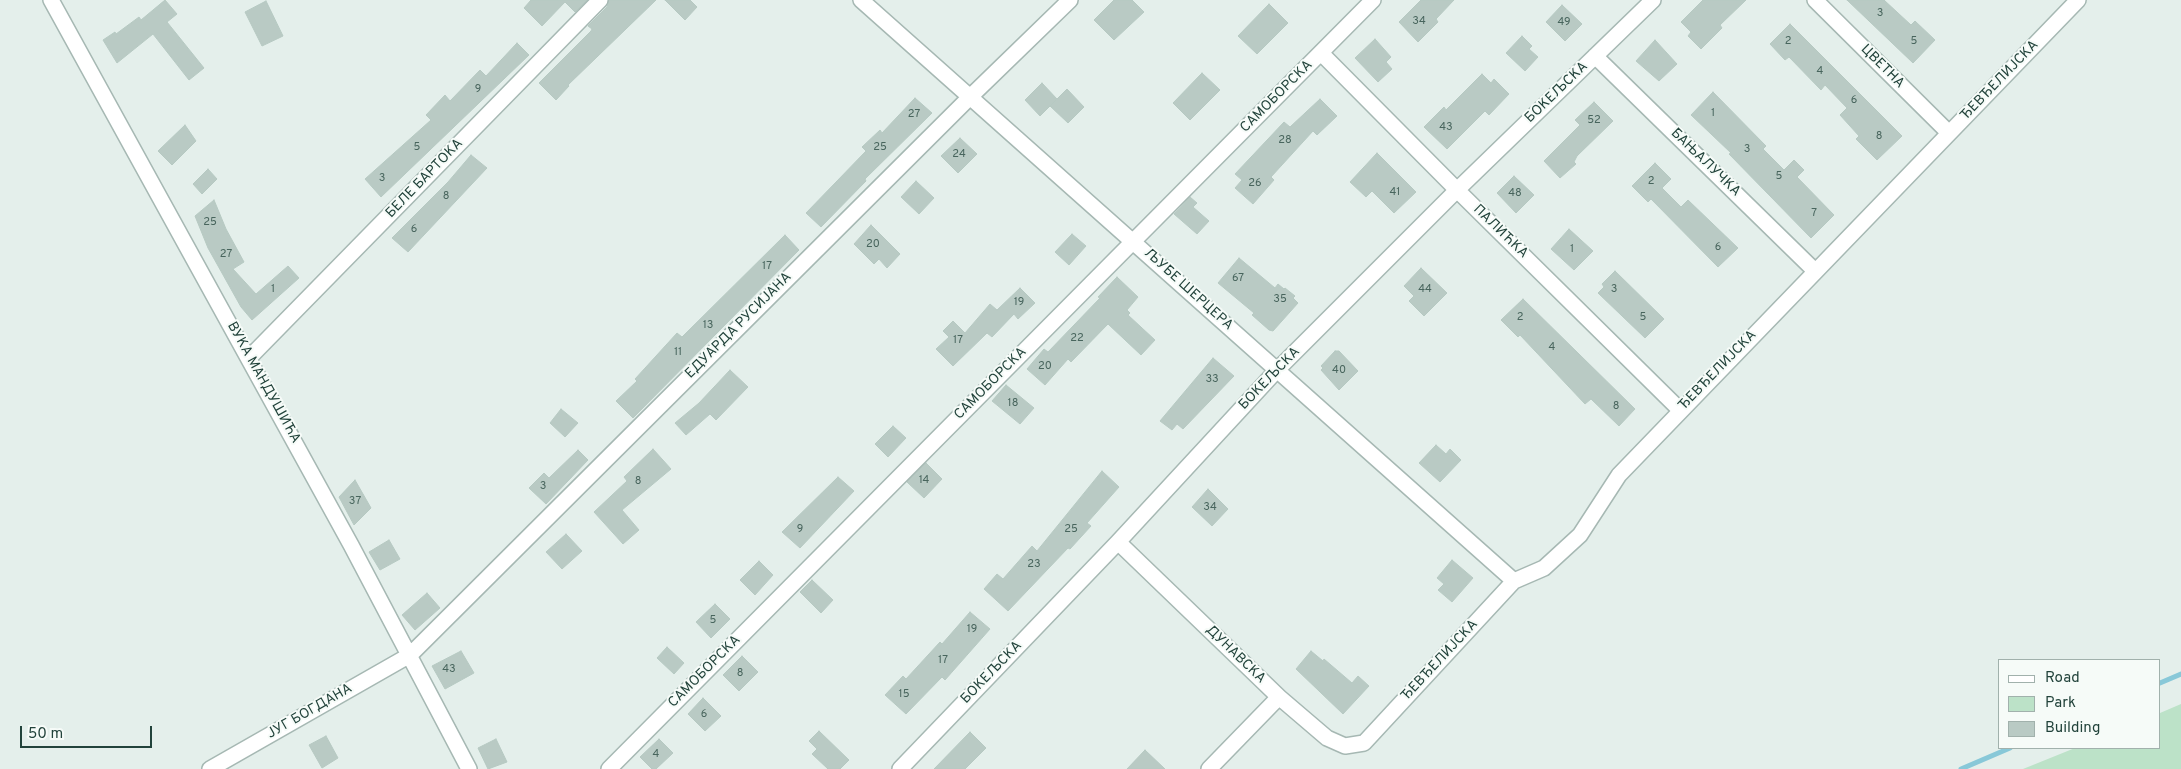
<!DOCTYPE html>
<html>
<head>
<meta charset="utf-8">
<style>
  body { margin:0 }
  #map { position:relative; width:2181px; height:769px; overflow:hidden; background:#e4efeb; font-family:Overpass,sans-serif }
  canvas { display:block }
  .legend { position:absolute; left:1998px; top:659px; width:162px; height:90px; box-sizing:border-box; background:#f6fbf8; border:1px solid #a1b1ac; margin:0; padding:6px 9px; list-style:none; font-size:15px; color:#22433b }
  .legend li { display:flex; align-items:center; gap:10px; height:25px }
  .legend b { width:25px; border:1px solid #a1b1ac }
  .scale { position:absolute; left:20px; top:726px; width:132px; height:22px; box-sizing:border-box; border:2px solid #22433b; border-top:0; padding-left:6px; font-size:15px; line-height:18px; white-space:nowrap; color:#22433b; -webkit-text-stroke:4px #f6fbf8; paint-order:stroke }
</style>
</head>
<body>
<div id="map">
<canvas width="2181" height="769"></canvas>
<ul class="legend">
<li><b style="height:6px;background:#fff"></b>Road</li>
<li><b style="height:14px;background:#bce2c8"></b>Park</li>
<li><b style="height:14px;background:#b9cac4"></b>Building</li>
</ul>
<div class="scale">50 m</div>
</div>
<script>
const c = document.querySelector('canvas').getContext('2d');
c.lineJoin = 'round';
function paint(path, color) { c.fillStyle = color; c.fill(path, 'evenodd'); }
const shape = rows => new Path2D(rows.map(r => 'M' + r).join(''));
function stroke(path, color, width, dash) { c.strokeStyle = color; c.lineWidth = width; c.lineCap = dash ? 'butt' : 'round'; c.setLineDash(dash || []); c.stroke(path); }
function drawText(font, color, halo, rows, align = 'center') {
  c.font = font + ' Overpass,sans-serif'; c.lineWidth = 4; c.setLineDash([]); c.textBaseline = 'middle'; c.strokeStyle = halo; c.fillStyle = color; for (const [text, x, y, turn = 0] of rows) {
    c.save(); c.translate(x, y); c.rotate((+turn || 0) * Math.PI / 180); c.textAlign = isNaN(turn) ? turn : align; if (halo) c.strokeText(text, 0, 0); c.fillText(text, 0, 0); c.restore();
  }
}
paint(shape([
  [2181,704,2181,769,2023,769,2075,748,2160,748,2160,713]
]), '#bce2c8');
stroke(shape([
  [2160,683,2181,674],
  [1961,769,2010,748]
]), '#88c8d8', 5);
const building = shape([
  [165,0,177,14,167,22,204,68,189,80,153,34,117,63,103,40,115,32,116,34,139,17,141,20,165,0],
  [531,0,587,0,575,12,565,2,542,26,524,8,531,0],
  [609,0,656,0,568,85,569,86,556,100,539,83,591,31,592,29,588,26,607,7,609,0],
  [665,0,690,0,697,7,685,20,665,0],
  [1114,0,1132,0,1144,12,1114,40,1094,20,1114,0],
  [1421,0,1454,0,1436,19,1438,22,1418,42,1399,22,1421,0],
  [1703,0,1746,0,1720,25,1722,28,1701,49,1688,36,1691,32,1681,22,1703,0],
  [1847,0,1884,0,1911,25,1915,21,1935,40,1913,63,1847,0],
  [266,1,283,36,262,46,245,12,266,1],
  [1269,4,1288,23,1257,54,1238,36,1269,4],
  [1562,5,1582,24,1565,41,1546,22,1562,5],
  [1790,24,1902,136,1877,160,1856,139,1859,136,1840,115,1847,108,1825,85,1821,90,1789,57,1785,60,1770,44,1790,24],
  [1522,36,1532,46,1529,49,1538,57,1525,71,1506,53,1522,36],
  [1375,39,1391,57,1386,62,1392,69,1378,82,1355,58,1375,39],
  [1655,40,1677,64,1659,81,1636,61,1655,40],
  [517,43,529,55,381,197,365,179,431,120,426,115,445,95,450,101,480,70,486,76,517,43],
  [1202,73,1220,90,1190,120,1173,103,1202,73],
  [1482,74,1491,83,1494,79,1509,94,1489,115,1485,111,1447,149,1424,127,1444,107,1446,110,1482,74],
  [1042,83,1057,99,1067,89,1084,107,1068,123,1050,106,1056,100,1040,116,1025,100,1042,83],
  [1713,92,1766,146,1763,149,1784,170,1794,160,1804,170,1797,177,1834,215,1811,238,1729,154,1731,153,1691,115,1713,92],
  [915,98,932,113,865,179,866,181,821,227,806,213,866,151,862,147,880,130,882,133,915,98],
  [1320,99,1337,116,1317,135,1313,131,1271,177,1274,180,1253,204,1235,188,1242,180,1235,174,1284,122,1290,127,1320,99],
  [1594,102,1613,121,1577,156,1574,162,1576,164,1560,178,1544,161,1580,125,1575,120,1594,102],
  [185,125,196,141,172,165,158,151,185,125],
  [960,138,977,154,958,173,941,156,960,138],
  [1377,153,1416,192,1394,213,1372,191,1366,197,1350,182,1377,153],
  [471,155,487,168,408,252,392,238,448,182,471,155],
  [1655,163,1671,179,1662,188,1681,207,1688,200,1738,248,1718,267,1651,199,1648,202,1632,186,1655,163],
  [208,169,217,179,202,194,193,184,208,169],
  [1514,176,1534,195,1516,213,1497,193,1514,176],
  [916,181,934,198,919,214,901,197,916,181],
  [1190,197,1197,203,1193,207,1209,221,1197,234,1174,214,1190,197],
  [214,200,226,229,244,262,233,269,256,294,288,266,299,278,252,320,241,307,208,248,195,216,214,200],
  [871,225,900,254,887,268,879,259,874,264,854,244,871,225],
  [1569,229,1593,251,1574,270,1551,249,1569,229],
  [1072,234,1086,246,1069,265,1055,252,1072,234],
  [785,235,799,250,633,418,616,401,637,381,635,379,677,333,682,337,785,235],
  [1239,258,1275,288,1278,284,1284,289,1285,288,1295,296,1293,298,1298,303,1273,331,1269,330,1252,315,1254,313,1218,283,1239,258],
  [1421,268,1447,293,1424,316,1409,301,1414,296,1404,286,1421,268],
  [1615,271,1664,319,1645,338,1598,293,1604,287,1602,284,1615,271],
  [1117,277,1138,297,1127,310,1130,313,1128,315,1155,340,1141,355,1108,324,1071,362,1068,359,1045,385,1027,369,1044,349,1048,352,1100,298,1098,297,1117,277],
  [1020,288,1035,303,1018,319,1014,314,992,337,987,333,953,366,936,349,949,337,943,331,953,321,965,333,990,304,997,310,1020,288],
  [1523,299,1635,409,1619,426,1591,399,1585,404,1520,335,1518,337,1501,320,1523,299],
  [1335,351,1339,351,1358,371,1339,390,1321,370,1323,368,1321,366,1335,351],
  [1213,358,1234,376,1183,429,1177,424,1172,430,1160,421,1213,358],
  [730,370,748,387,716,420,710,414,686,435,675,423,699,403,730,370],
  [1006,385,1034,408,1020,424,992,401,1006,385],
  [561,409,578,423,565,437,550,423,561,409],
  [893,426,906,438,888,457,875,444,893,426],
  [1436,445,1446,454,1450,449,1461,460,1440,482,1419,463,1436,445],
  [653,449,671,469,622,510,639,530,623,544,594,512,627,481,624,477,653,449],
  [578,450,588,460,546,504,529,488,544,473,549,478,578,450],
  [926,463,942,479,924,498,907,482,926,463],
  [1102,471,1119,487,1087,523,1091,526,1070,549,1068,548,1008,611,984,589,997,574,1003,579,1032,546,1037,551,1102,471],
  [838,477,854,491,800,548,782,532,838,477],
  [355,480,371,508,354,525,339,497,355,480],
  [1208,489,1228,509,1212,526,1192,507,1208,489],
  [566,534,582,551,562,569,546,552,566,534],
  [389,540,400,559,380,570,369,552,389,540],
  [1452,560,1473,578,1452,602,1438,590,1444,584,1437,578,1452,560],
  [759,561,773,575,755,595,740,580,759,561],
  [812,580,833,600,821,613,800,592,812,580],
  [427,593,440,608,415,630,402,615,427,593],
  [715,604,730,619,711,638,696,622,715,604],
  [970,612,990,629,945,680,942,677,906,714,885,695,903,676,906,679,940,642,942,644,970,612],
  [667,647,684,663,674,674,657,658,667,647],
  [461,651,474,673,445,689,432,666,461,651],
  [1311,651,1323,661,1324,659,1352,683,1358,676,1369,686,1343,714,1296,669,1311,651],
  [742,656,758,672,739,691,723,675,742,656],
  [703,698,721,716,705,731,688,714,703,698],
  [819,731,849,760,840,769,828,769,812,754,817,749,809,741,819,731],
  [970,732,986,748,965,769,934,769,970,732],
  [326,736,338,758,322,768,309,745,326,736],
  [496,739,507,762,488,769,478,748,496,739],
  [659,739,673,753,656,769,652,769,640,757,659,739],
  [1145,750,1165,769,1127,769,1145,750]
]);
paint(building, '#b9cac4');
stroke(building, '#b6c9c2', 1);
const street = shape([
  [51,0,351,545,469,769],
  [861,0,1514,581],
  [1815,0,1949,133],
  [1321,53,1457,190,1680,410],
  [1595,56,1815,271],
  [249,358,600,0],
  [1118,542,1279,697,1327,738,1345,746,1364,743,1514,581,1544,568,1580,535,1619,475,2078,0],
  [210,769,410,655,969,98,1070,0],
  [609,769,1373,0],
  [900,769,1118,542,1277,370,1457,190,1653,0],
  [1209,769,1279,697]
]);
stroke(street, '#a6b8b3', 18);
stroke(street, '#fff', 15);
drawText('11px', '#48655d', null, [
  ["3",1880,14],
  ["34",1419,22],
  ["49",1564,23],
  ["2",1788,42],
  ["5",1914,42],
  ["4",1820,72],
  ["9",478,90],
  ["6",1854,101],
  ["1",1713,114],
  ["27",914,115],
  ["52",1594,121],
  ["43",1446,128],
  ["8",1879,137],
  ["28",1285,141],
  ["5",417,148],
  ["25",880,148],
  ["3",1747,150],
  ["24",959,155],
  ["5",1779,177],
  ["3",382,179],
  ["2",1651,182],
  ["26",1255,184],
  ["41",1395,193],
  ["48",1515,194],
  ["8",446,197],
  ["7",1814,214],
  ["25",210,223],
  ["6",414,230],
  ["20",873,245],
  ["6",1718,248],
  ["1",1572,250],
  ["27",226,255],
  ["17",767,267],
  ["67",1238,279],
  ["1",273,290],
  ["44",1425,290],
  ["3",1614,290],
  ["35",1280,300],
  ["19",1019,303],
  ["2",1520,318],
  ["5",1643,318],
  ["13",708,326],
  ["22",1077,339],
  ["17",958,341],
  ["4",1552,348],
  ["11",678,353],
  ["20",1045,367],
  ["40",1339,371],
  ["33",1212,380],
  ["18",1013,404],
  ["8",1616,407],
  ["14",924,481],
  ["8",638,482],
  ["3",543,487],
  ["37",355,502],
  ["34",1210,508],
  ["9",800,530],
  ["25",1071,530],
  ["23",1034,565],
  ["5",713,621],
  ["19",972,630],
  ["17",943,661],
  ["43",449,670],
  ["8",740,674],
  ["15",904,695],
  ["6",704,715],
  ["4",656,755]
]);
drawText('14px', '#22433b', '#f6fbf8', [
  ["ЦВЕТНА",1882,67,45],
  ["ЂЕВЂЕЛИЈСКА",2000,81,-46],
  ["БОКЕЉСКА",1557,93,-44],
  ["САМОБОРСКА",1277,97,-45],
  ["БАЊАЛУЧКА",1705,163,44],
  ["БЕЛЕ БАРТОКА",425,179,-46],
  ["ПАЛИЋКА",1500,232,44],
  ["ЉУБЕ ШЕРЦЕРА",1188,290,42],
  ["ЕДУАРДА РУСИЈАНА",739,326,-45],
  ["ЂЕВЂЕЛИЈСКА",1718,371,-46],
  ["БОКЕЉСКА",1270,379,-46],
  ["ВУКА МАНДУШИЋА",263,383,61],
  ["САМОБОРСКА",991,384,-45],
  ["ДУНАВСКА",1235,655,44],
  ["ЂЕВЂЕЛИЈСКА",1440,661,-47],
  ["САМОБОРСКА",705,672,-45],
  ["БОКЕЉСКА",992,673,-46],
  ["ЈУГ БОГДАНА",310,712,-30]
]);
</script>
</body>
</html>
